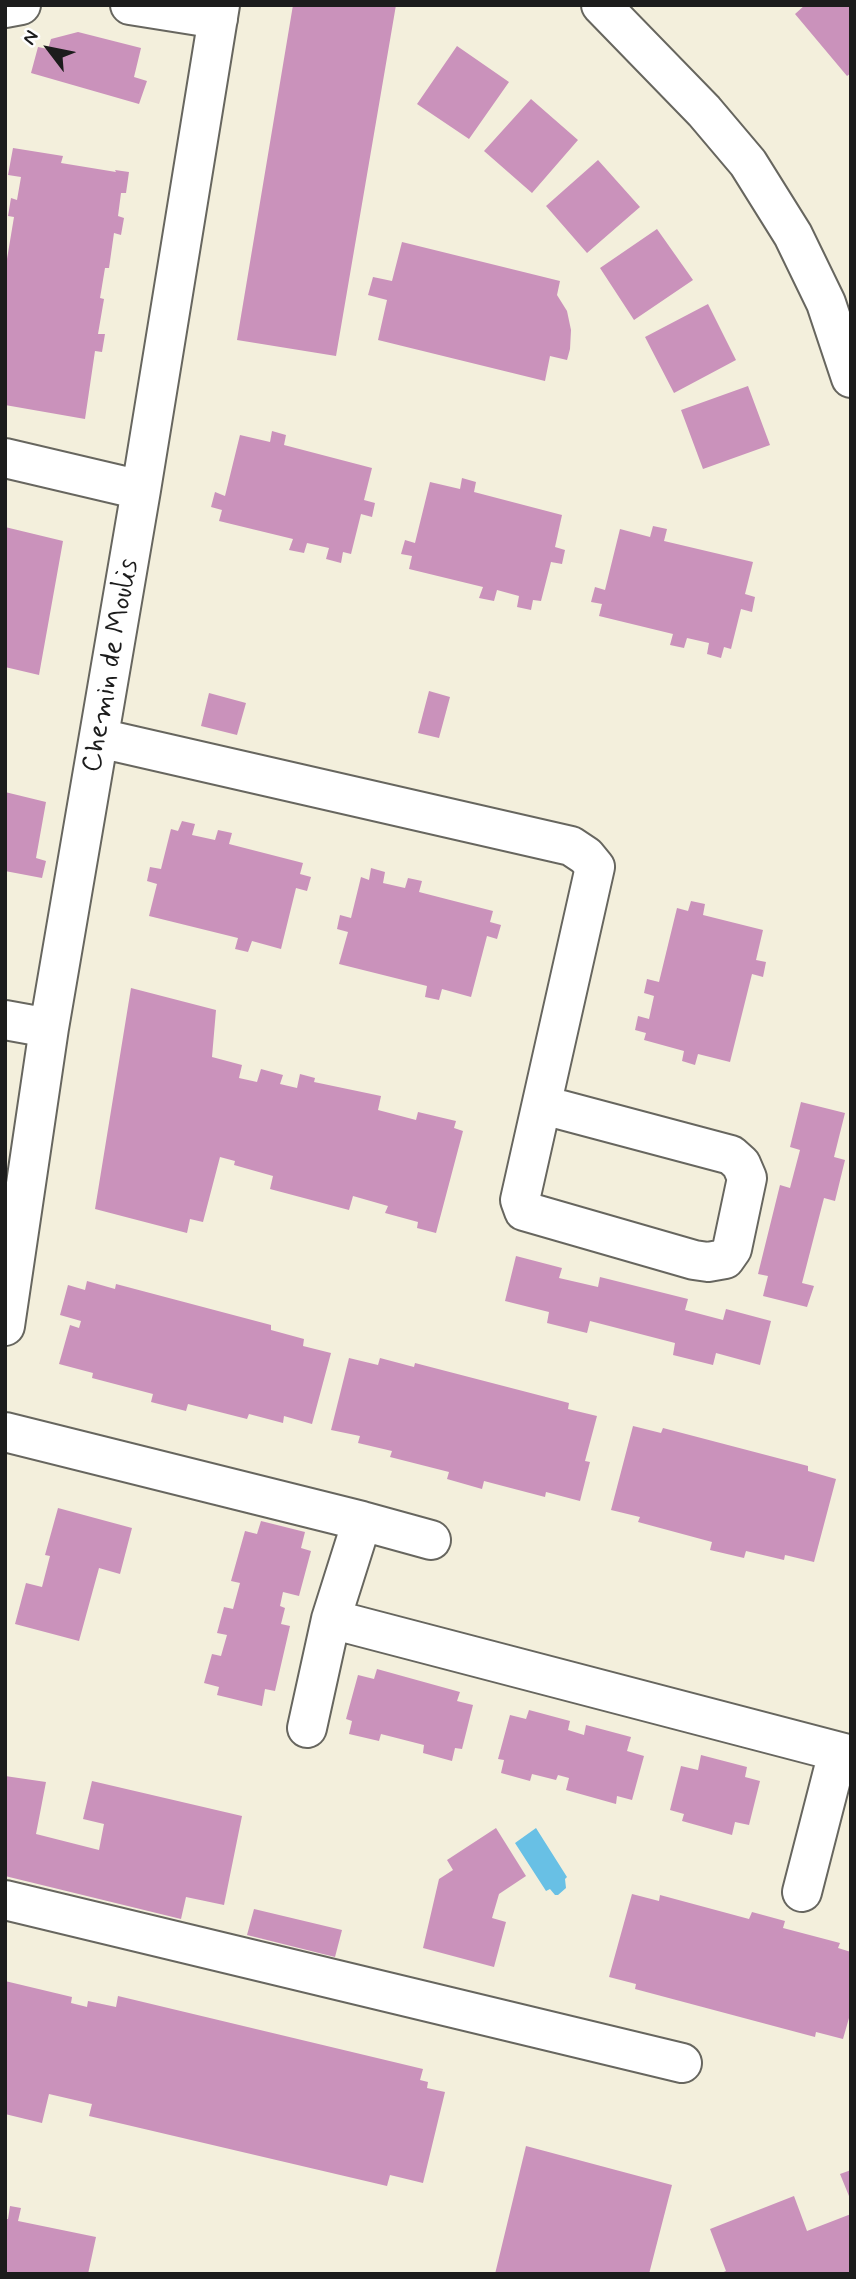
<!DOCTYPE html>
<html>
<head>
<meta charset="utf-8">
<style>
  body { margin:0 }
  #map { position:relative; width:856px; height:2279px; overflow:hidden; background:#f3efdc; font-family:Mynerve,sans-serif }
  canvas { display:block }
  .frame { position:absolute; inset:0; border:7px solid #1c1c1c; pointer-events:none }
  .north { position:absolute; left:14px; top:14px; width:70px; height:70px; -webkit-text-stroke:5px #fff; paint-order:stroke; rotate:302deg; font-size:19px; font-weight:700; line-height:28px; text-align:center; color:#1c1c1c }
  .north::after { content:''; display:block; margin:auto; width:24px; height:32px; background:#1c1c1c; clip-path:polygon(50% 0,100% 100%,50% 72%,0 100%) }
</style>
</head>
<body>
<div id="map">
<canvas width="856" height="2279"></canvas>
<div class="frame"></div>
<div class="north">N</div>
</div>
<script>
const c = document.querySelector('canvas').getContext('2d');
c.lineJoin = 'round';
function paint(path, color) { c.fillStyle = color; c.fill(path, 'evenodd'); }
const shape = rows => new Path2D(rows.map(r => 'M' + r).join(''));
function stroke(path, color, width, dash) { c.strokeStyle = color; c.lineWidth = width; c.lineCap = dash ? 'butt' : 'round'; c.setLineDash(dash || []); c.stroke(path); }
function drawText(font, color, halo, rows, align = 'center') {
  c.font = font + ' Mynerve,sans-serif'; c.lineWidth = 7; c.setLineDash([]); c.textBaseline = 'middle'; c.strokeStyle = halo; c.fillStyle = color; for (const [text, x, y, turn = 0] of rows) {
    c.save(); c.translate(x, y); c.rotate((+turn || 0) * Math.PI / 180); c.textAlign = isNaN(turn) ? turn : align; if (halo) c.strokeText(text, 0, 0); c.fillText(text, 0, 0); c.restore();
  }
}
paint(shape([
  [536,1828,567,1877,565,1879,566,1888,558,1895,555,1895,550,1889,546,1891,515,1843]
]), '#68c0e5');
paint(shape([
  [293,5,396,5,336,356,237,340],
  [805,5,851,5,851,73,847,76,795,14],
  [78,32,141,48,134,77,147,81,139,104,31,73,38,47,48,49,51,39],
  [457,46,509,82,469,139,417,104],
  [531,99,578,140,532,193,484,151],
  [13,148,63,156,61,163,116,172,115,170,129,172,126,193,121,193,118,216,124,218,121,235,114,233,109,268,105,268,100,298,104,299,98,334,105,334,102,352,95,351,85,419,5,405,5,271,14,217,8,216,11,198,17,200,21,177,8,175],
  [598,160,640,207,587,253,546,206],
  [657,229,693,280,634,320,600,268],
  [402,242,560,281,557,295,567,311,571,330,570,349,567,360,550,356,545,381,378,340,387,300,368,295,373,277,392,281],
  [708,304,736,360,674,393,645,337],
  [748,386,770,445,703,469,681,410],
  [272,431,286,435,284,445,372,468,364,500,375,503,372,517,361,514,351,554,343,552,341,563,326,559,329,548,307,543,304,553,289,550,293,539,219,521,222,510,211,507,215,492,225,496,240,435,270,442],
  [462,478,476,482,474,492,562,515,555,547,565,550,562,564,551,562,541,601,533,600,531,610,517,607,519,596,497,590,494,601,479,598,483,587,409,569,412,556,401,554,405,540,415,543,430,482,460,489],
  [653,526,667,529,664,541,753,562,745,594,755,597,752,612,741,609,731,649,724,647,721,658,707,654,709,643,687,638,684,648,670,645,673,634,599,616,602,604,591,602,595,587,605,590,620,529,650,537],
  [5,527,63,541,39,675,5,667],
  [429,691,450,697,439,738,418,733],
  [209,693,246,703,237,735,201,726],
  [5,792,46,802,36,858,46,861,42,878,5,871],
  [182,821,195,824,192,835,215,840,218,830,232,833,229,844,303,863,300,874,311,877,307,891,296,888,281,949,252,941,248,952,235,949,238,938,149,916,157,884,147,881,150,867,161,869,171,829,178,831],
  [371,868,385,872,383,883,405,888,408,878,422,881,419,892,493,911,490,922,501,925,497,939,487,936,471,997,442,989,439,1000,425,997,427,986,339,964,348,932,337,929,340,915,351,918,361,877,369,880],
  [691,901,705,904,703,915,763,930,756,960,766,962,763,977,752,974,730,1062,698,1054,695,1065,682,1061,684,1051,644,1040,646,1033,635,1030,638,1016,649,1019,654,996,644,993,647,979,659,982,677,908,688,911],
  [131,988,216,1010,212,1057,242,1065,239,1078,257,1082,261,1069,283,1075,280,1084,297,1088,300,1074,315,1078,314,1082,381,1096,378,1110,416,1120,418,1112,456,1121,454,1128,463,1131,436,1233,417,1228,418,1222,385,1213,388,1206,353,1196,349,1210,270,1189,273,1176,234,1165,235,1161,220,1157,203,1222,190,1219,187,1233,95,1209],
  [801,1102,845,1113,834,1157,845,1160,835,1201,824,1198,802,1283,814,1286,807,1307,763,1296,768,1276,758,1274,780,1185,790,1188,800,1150,790,1147],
  [516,1256,562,1268,559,1278,598,1287,600,1277,688,1299,685,1310,723,1320,726,1309,771,1321,760,1365,716,1353,713,1365,673,1355,675,1343,590,1321,587,1333,547,1323,549,1312,505,1301],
  [87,1281,115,1289,116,1284,271,1325,271,1330,304,1339,303,1346,331,1353,312,1424,284,1416,283,1423,249,1414,247,1419,188,1404,186,1411,151,1402,153,1394,92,1378,93,1373,59,1364,70,1325,79,1328,81,1321,60,1315,68,1285,85,1290],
  [349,1358,378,1365,380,1358,414,1367,415,1363,569,1403,568,1409,597,1416,585,1461,590,1462,580,1501,546,1492,545,1497,484,1481,482,1489,447,1479,449,1472,390,1457,392,1451,358,1443,360,1436,331,1430],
  [633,1426,661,1433,663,1428,808,1466,808,1471,836,1479,814,1562,785,1555,784,1560,746,1551,744,1558,710,1550,712,1542,638,1522,640,1517,611,1510],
  [58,1508,132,1528,120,1574,99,1568,79,1641,15,1624,26,1583,42,1587,50,1556,45,1555],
  [261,1521,305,1532,301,1548,311,1551,299,1596,283,1592,280,1606,285,1608,281,1624,290,1626,275,1691,265,1689,262,1706,217,1695,219,1687,204,1683,212,1654,221,1656,227,1635,217,1633,224,1607,233,1609,240,1583,231,1581,245,1531,257,1534],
  [377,1669,460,1692,457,1701,473,1705,462,1749,455,1748,452,1761,423,1753,424,1745,381,1734,379,1741,349,1734,352,1721,346,1719,358,1675,374,1679],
  [529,1710,570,1721,568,1730,584,1735,586,1725,631,1737,627,1751,644,1756,632,1800,617,1796,616,1804,566,1790,569,1778,558,1775,556,1780,532,1774,530,1781,501,1773,504,1760,498,1759,510,1715,526,1719],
  [701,1755,747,1767,745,1777,760,1781,749,1825,735,1822,732,1835,682,1821,684,1814,670,1810,681,1766,698,1770],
  [5,1776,46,1782,36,1834,99,1850,104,1824,83,1819,92,1781,242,1816,224,1905,186,1897,181,1919,5,1876],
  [496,1828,526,1876,499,1894,492,1918,506,1922,494,1967,423,1948,439,1879,453,1870,447,1860],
  [632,1894,659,1901,660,1895,749,1919,752,1912,785,1921,783,1928,840,1943,838,1948,851,1952,851,2011,843,2039,816,2032,815,2037,635,1989,636,1984,609,1977],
  [254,1909,342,1930,335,1957,247,1935],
  [5,1981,72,1997,71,2003,87,2007,88,2001,116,2007,118,1996,423,2069,420,2080,428,2082,427,2088,445,2092,423,2183,390,2175,387,2186,89,2116,92,2104,49,2094,42,2123,5,2114],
  [526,2146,672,2185,649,2274,495,2274],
  [851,2170,851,2201,840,2174],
  [794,2196,807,2231,851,2214,851,2274,719,2274,726,2271,710,2229],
  [10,2206,21,2208,18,2221,96,2237,88,2274,5,2274,5,2219,8,2219]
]), '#ca92bb');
const minor = shape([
  [130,5,218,19],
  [601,5,704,111,748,163,793,235,826,303,851,378],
  [5,8,21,5],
  [5,458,141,490],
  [99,738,571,846,586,856,595,867,520,1200,524,1211,694,1260,708,1262,725,1259,732,1249,747,1178,741,1164,731,1155,543,1105],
  [5,1020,49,1028],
  [5,1326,49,1028,141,490,220,5],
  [5,1432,362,1521,331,1619,307,1728],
  [362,1521,431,1540],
  [331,1619,851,1755],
  [802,1892,838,1752],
  [5,1900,682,2063]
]);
stroke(minor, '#67665f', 42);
stroke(minor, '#fff', 38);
drawText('28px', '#1c1c1c', '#fff', [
  ["Chemin de Moulis",112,666,-80]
]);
</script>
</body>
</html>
